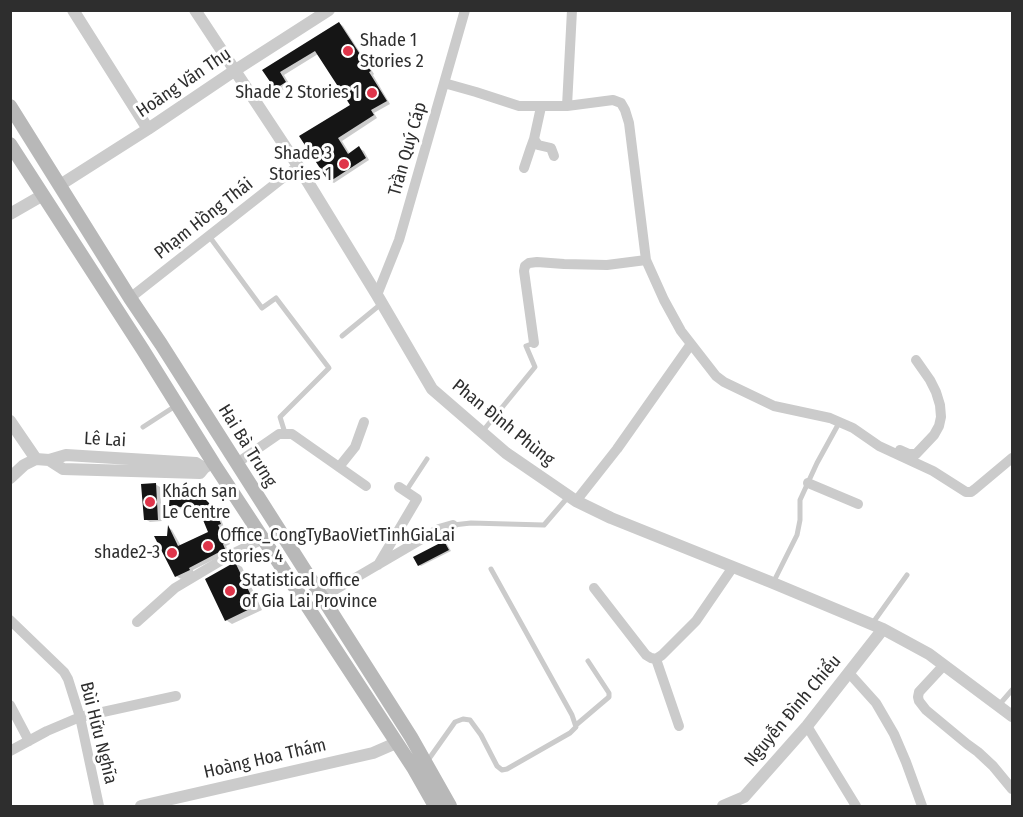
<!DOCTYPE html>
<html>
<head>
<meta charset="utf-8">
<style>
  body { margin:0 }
  #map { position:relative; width:1023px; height:817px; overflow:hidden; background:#fff; font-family:"Fira Sans Condensed",sans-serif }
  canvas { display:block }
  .frame { position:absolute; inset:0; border:12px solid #2e2e2e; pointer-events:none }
</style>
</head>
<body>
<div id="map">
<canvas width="1023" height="817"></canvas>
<div class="frame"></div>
</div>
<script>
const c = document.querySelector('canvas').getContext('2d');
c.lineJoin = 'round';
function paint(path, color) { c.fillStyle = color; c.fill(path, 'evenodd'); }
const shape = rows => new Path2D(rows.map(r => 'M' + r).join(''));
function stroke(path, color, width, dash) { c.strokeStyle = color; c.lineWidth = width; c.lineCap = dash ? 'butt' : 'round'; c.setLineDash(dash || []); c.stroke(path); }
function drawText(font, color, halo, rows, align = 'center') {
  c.font = font + ' "Fira Sans Condensed",sans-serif'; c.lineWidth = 6; c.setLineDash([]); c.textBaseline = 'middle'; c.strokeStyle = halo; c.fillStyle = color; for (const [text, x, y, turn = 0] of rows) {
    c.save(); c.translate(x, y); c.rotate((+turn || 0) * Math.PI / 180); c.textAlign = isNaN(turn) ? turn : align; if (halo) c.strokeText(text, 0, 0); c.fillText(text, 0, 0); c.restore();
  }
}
paint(shape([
  [339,23,343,26,374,74,373,75,390,104,374,113,377,118,342,141,350,154,359,148,364,151,369,160,334,183,330,181,301,136,352,106,318,54,284,75,290,85,281,91,276,88,265,71],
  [155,484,160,487,162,521,150,522,145,519],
  [206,500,218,512,224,527,222,528,230,544,226,546,229,552,193,570,194,573,181,579,176,576,169,537,169,528,172,530,181,546,209,533,202,514,197,510,175,508,171,506],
  [444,543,447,544,451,551,421,566,419,565],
  [235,563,242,567,262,610,232,624,226,620]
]), '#0003');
paint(shape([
  [339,22,371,71,369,72,387,101,371,110,374,115,338,138,348,154,359,146,366,158,329,182,299,136,350,105,315,51,280,72,286,82,275,89,262,70],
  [156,483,158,520,144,520,141,484],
  [170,493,201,495,214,508,221,524,218,525,226,542,223,544,225,549,189,568,190,570,175,577,154,536,167,536,168,525,178,546,208,532,201,515,193,508,169,506],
  [444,541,449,550,418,566,413,557],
  [235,562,256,606,225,621,205,579]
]), '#151515');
stroke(shape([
  [209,236,262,308,276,298,329,368,280,417,285,433],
  [342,336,381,304],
  [143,427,177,405],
  [482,432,535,367,526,346,534,343],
  [406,491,427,459],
  [453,525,471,523,544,525,568,497],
  [773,583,797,535,800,520,800,500,817,463,839,423],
  [872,624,907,575],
  [999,705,1012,690],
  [576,725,609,697,609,693,588,661],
  [426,763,455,722,463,719,470,720,481,735,497,766,502,770,507,769,570,733,576,727,572,715,491,569]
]), '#cbcbcb', 5);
stroke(shape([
  [444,83,476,92,519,106,567,106,613,100,621,103,625,110,629,123,646,260,664,300,681,331,716,376,724,382,774,406,830,418,853,428,879,446,933,471,966,492,971,492,975,489,1012,458],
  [567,106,572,10],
  [541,107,534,139,538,145,551,148,554,156],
  [524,168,530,150,534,139],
  [377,295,399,240,465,10],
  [130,298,298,166],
  [534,343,524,271,525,266,529,263,537,262,564,264,607,265,646,260],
  [900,450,909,454,916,454,934,435,939,426,941,417,940,405,936,392,930,380,916,360],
  [237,463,279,434,292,434,366,486],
  [339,467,355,447,364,422],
  [808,483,858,504],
  [576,501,617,449,691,344],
  [378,565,417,499,399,487],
  [594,588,646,655,651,658,656,659,662,655,696,621,733,567],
  [321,598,427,536,439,529,453,525],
  [10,620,64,672,68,679,80,717,99,806],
  [137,622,175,588,232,554,263,539],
  [656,659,679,726],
  [944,665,919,692,918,697,919,701,926,710,967,744,978,752,993,766,1012,789],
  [849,673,876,703,894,734,906,762,922,806],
  [10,705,29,741],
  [807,726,856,806],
  [10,751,47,731,80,717,176,696]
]), '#cbcbcb', 10);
stroke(shape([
  [73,10,148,129],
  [195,10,298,166,377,295,432,389,506,453,576,501,611,518,773,583,883,629,929,654,1012,716],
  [60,185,148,129,234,71,329,10],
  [10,214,43,195],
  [10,421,36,459],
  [49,460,63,469,200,473,204,468,207,466],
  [10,478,24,465,36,459,49,460,66,455,196,463,204,468],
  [141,806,373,753,396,743],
  [723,806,744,797,807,726,883,629]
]), '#cbcbcb', 12);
stroke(shape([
  [10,106,130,298,161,344,411,737,450,806],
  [10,144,143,350,214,464,414,769,435,806]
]), '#b8b8b8', 14);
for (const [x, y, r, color] of [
  [348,51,6,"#df354a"],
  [372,93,6,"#df354a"],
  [344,164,6,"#df354a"],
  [150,502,6,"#df354a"],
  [208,546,6,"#df354a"],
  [172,553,6,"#df354a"],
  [230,591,6,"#df354a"]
]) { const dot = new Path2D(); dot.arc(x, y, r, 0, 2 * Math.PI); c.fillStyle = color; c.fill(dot); stroke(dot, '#fff', 2); }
drawText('18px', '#2e2e2e', '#fff', [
  ["Shade 1",360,41],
  ["Stories 2",360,62],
  ["Shade 2 Stories 1",360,93,"right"],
  ["Shade 3",332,154,"right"],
  ["Stories 1",332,175,"right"],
  ["Khách sạn",162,492],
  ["Le Centre",162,513],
  ["Office_CongTyBaoVietTinhGiaLai",220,536],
  ["stories 4",220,557],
  ["shade2-3",160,553,"right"],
  ["Statistical office",242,581],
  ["of Gia Lai Province",242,602]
], 'left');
drawText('18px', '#2e2e2e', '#fff', [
  ["Hoàng Văn Thụ",184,83,-34],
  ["Trần Quý Cáp",408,149,-74],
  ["Phạm Hồng Thái",204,219,-38],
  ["Phan Đình Phùng",503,423,39],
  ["Lê Lai",105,440,3],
  ["Hai Bà Trưng",247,446,58],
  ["Nguyễn Đình Chiểu",793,711,-50],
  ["Bùi Hữu Nghĩa",98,733,76],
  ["Hoàng Hoa Thám",265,759,-13]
]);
</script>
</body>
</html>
